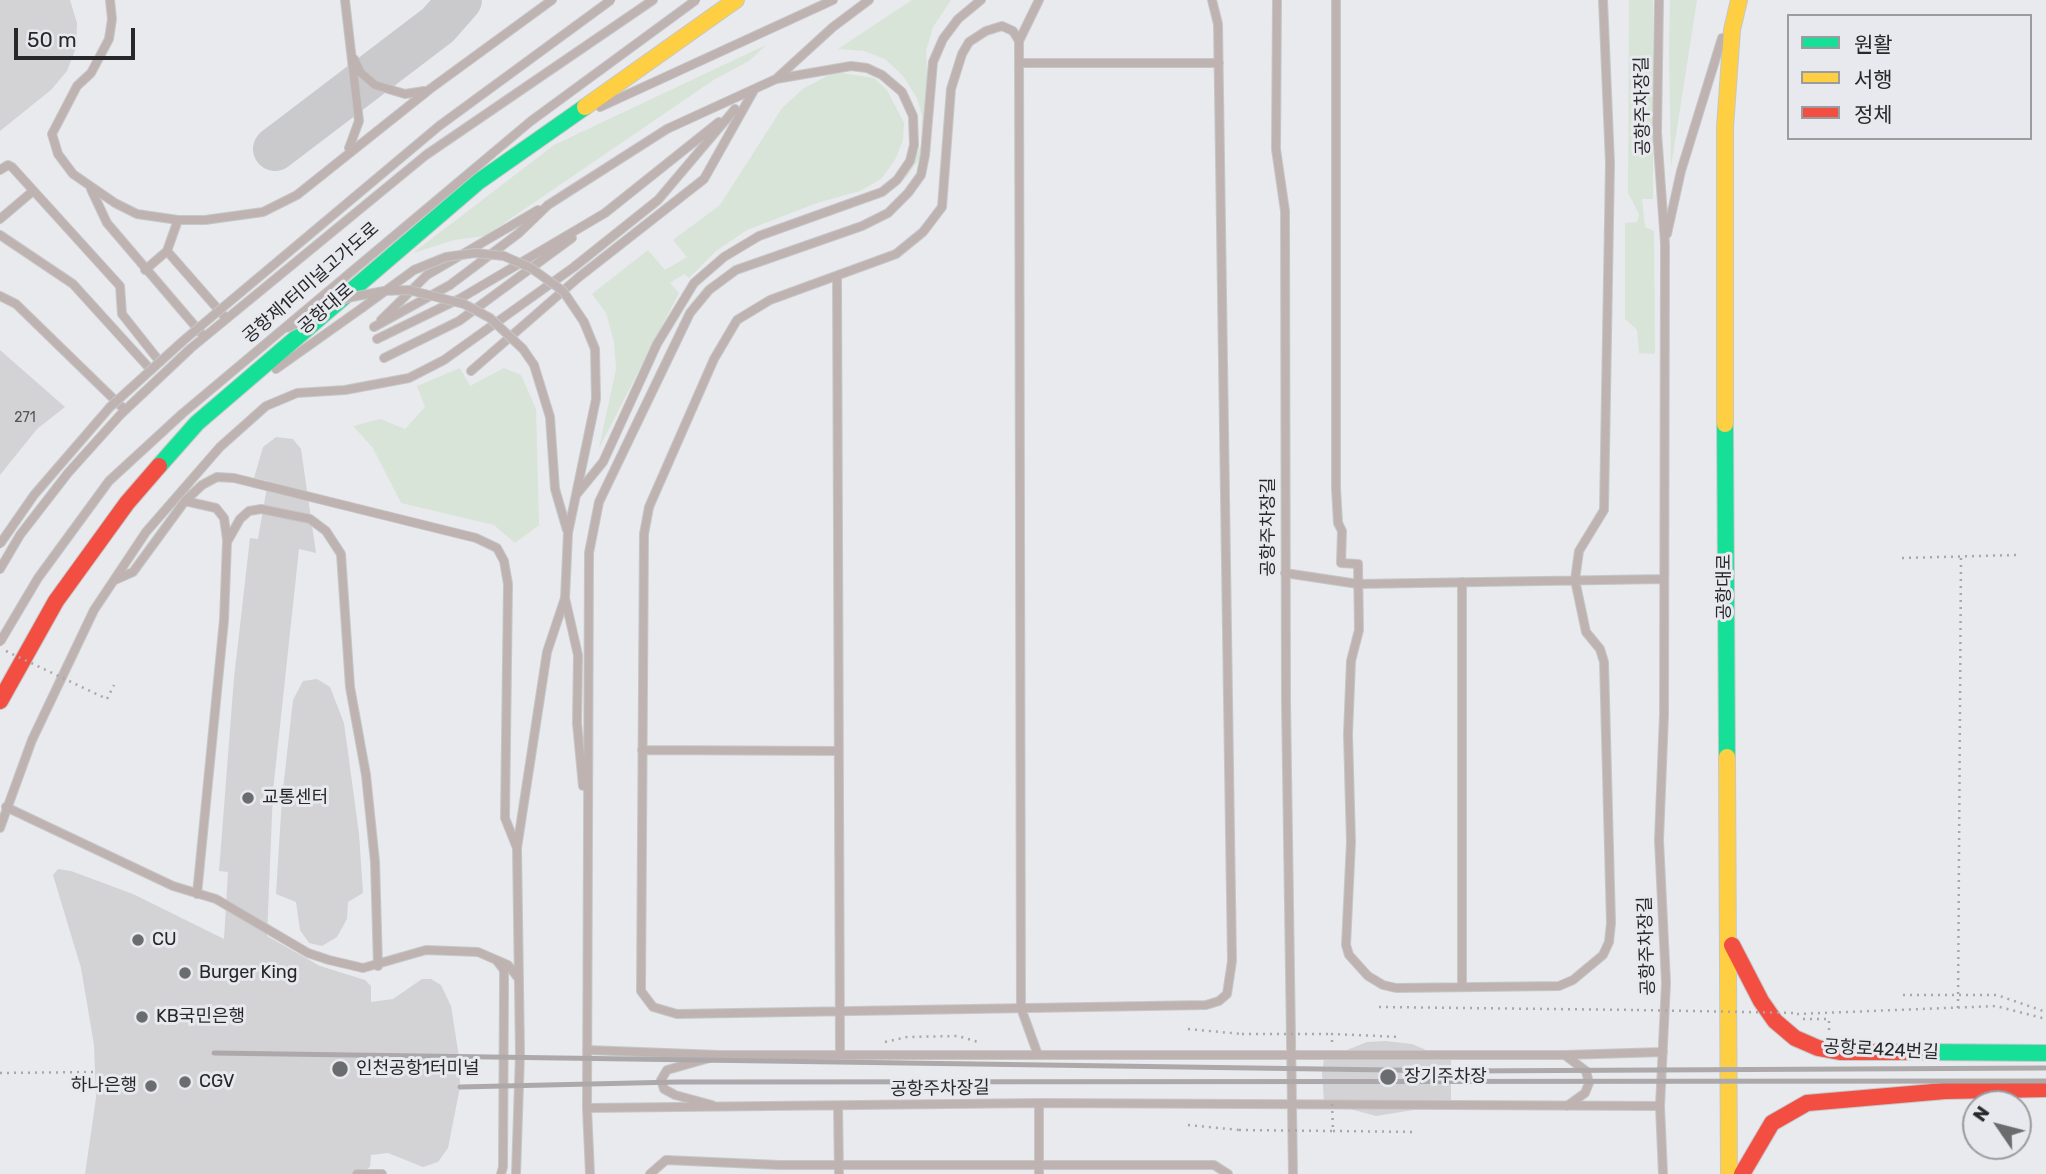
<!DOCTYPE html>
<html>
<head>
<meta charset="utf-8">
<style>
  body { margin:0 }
  #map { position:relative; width:2046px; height:1174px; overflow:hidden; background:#e8eaed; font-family:Rubik,"Noto Sans KR",sans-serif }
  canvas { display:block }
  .legend { position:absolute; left:1787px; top:14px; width:245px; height:126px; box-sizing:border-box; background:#e7e9ee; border:2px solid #9b9ca0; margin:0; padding:9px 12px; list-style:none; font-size:21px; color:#28282a }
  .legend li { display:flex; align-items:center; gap:14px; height:35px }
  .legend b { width:35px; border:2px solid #9b9ca0 }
  .north { position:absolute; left:1962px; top:1090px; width:70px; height:70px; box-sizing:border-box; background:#e7e9ee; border:2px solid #9b9ca0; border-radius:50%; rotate:305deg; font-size:19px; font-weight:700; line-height:28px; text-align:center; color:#28282a }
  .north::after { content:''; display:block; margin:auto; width:24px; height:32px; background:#6b6c6e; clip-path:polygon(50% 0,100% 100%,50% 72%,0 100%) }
  .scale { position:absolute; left:14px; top:28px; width:121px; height:32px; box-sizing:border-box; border:4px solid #28282a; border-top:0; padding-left:9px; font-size:21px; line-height:24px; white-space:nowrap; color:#28282a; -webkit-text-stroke:5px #e7e9ee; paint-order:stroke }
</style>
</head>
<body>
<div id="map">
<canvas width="2046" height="1174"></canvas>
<ul class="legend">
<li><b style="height:9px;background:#16e098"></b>원활</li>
<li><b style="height:9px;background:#ffcf43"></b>서행</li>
<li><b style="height:9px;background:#f24e42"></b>정체</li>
</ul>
<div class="north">N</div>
<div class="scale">50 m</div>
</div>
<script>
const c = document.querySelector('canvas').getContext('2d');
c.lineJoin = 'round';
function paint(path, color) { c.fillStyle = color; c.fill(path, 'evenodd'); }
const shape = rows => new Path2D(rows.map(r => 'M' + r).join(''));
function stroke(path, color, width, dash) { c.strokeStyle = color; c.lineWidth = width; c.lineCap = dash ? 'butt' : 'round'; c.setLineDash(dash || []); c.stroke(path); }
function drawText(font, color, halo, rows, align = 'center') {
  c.font = font + ' Rubik,"Noto Sans KR",sans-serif'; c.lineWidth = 6; c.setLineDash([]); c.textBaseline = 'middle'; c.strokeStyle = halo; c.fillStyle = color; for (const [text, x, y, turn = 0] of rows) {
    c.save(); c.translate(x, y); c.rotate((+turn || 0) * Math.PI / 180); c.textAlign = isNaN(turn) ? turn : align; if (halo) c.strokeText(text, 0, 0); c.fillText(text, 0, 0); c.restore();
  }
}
paint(shape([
  [912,0,951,0,933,27,926,51,929,112,924,152,903,182,921,145,922,116,917,98,903,76,885,59,864,51,838,49],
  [1629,0,1653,0,1653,199,1642,199,1645,227,1654,231,1655,354,1639,353,1637,330,1625,319,1625,223,1637,222,1639,214,1628,193],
  [1670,0,1697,0,1671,167,1669,52],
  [766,45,749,61,715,79,485,236,454,240,413,253,554,145],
  [835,72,874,78,887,90,904,123,903,140,895,160,881,179,860,191,817,203,747,230,716,251,689,278,684,274,670,283,679,293,599,448,616,369,614,342,606,313,592,294,648,250,665,270,687,257,673,240,720,205,782,108,804,88],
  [460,368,470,386,504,368,521,375,536,409,539,525,515,543,494,525,401,503,373,448,353,426,380,419,405,429,425,407,417,386]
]), '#d9e4d8');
stroke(shape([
  [275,149,438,25,460,0]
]), '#cacacc', 44);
paint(shape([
  [0,0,70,0,77,23,76,48,67,71,51,90,0,131],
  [0,350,65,407,37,429,0,475],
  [276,437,293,439,301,449,316,553,299,549,273,791,267,936,320,966,365,980,371,986,371,1002,393,999,422,979,431,979,441,985,451,1006,459,1057,460,1087,448,1148,438,1162,423,1167,388,1153,371,1155,370,1167,359,1174,85,1174,96,1098,94,1045,81,968,53,875,58,869,71,871,133,894,224,939,228,872,219,871,234,678,250,538,258,539,268,481,254,478,263,447],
  [317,679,330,687,344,723,359,834,363,893,348,902,347,919,337,937,322,946,309,943,300,930,296,902,276,894,282,798,293,700,303,681],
  [1385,1041,1412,1044,1433,1053,1451,1053,1451,1104,1376,1116,1324,1102,1322,1073,1325,1052,1342,1052,1367,1042]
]), '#d3d3d5');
const lane = shape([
  [110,0,112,19,109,39,91,73,77,86,52,134,58,154,73,174,115,203,137,214,178,220,205,220,263,212,297,195,430,89,552,0],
  [345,0,359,121,349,148],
  [1277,0,1276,149,1285,211,1286,702,1293,1174],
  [1336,0,1336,488,1338,523,1342,531,1341,563,1358,564,1359,630,1351,661,1348,734,1351,842,1346,945,1349,955,1368,976,1383,985,1396,988,1559,986,1573,980,1603,955,1609,942,1611,923,1604,662,1600,649,1586,632,1575,580,1579,551,1604,510,1610,163,1603,0],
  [1659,0,1657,132,1665,244,1664,715,1659,840,1666,983,1660,1106,1663,1174],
  [1019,41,1013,31,1002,26,986,31,969,42,962,54,951,89,942,207,923,232,896,254,770,300,737,320,714,359,649,507,644,534,641,991,653,1007,677,1014,1206,1005,1219,1001,1227,994,1232,961,1230,832,1218,24,1212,0],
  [354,59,361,73,375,85,405,94,424,91],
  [1019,63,1219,63],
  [600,107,833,0],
  [0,170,8,165,12,167,120,286,122,314,160,362],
  [91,189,107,223,201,333],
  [0,219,33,191],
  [1667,234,1681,171,1722,38],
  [0,235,73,284,151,370],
  [167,251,224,316],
  [145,270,167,251,178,220],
  [837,276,840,1055],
  [0,296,16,304,125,410],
  [381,320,427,275,538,210],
  [374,327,450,285,519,233,548,205,667,129,776,79,833,27,869,0],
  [377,339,461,298,605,213,719,122],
  [384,358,459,321,572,238],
  [534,365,550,417,555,489,567,530],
  [276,369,362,308],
  [471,371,579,277,704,179,754,90],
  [576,495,603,462,657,344,694,283,724,257,759,236,882,192,897,180,910,161,914,145,913,116,902,92,882,75,867,68,851,66,776,79],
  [185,501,216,508,224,518,227,539],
  [0,569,20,535,68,473,121,414,191,348,426,155,653,0],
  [1285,573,1358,584,1664,579],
  [115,580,133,572,185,501,202,485,217,477,234,478,476,538,497,548,504,561,508,584,505,818,517,848],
  [1462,582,1462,987],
  [642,750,839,751],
  [583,786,577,723,578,655,565,598,568,533,596,399,595,349,584,322],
  [6,807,173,886,216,899,308,953,329,960,363,968,426,950,478,952,508,965,519,979],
  [0,828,32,740,94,610,146,532,220,447,266,406,297,393,345,390,409,378,444,360,574,267,658,200,735,109],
  [197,894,224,620,227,542,240,519,249,511,261,509,310,519,326,531,341,554,350,687,366,775,375,862,378,966],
  [497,961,504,970,504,987,503,1167,501,1174],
  [587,1050,719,1055,1565,1055,1663,1052],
  [1038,1055,1021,1008,1019,41,1039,0],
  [1566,1056,1586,1071,1589,1083,1585,1093,1567,1106],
  [712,1105,675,1095,664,1089,661,1080,667,1070,713,1057],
  [838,1106,839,1174],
  [587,1108,1039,1103,1660,1106],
  [357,1174,382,1174],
  [516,1174,520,1054,517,848,547,652,565,598],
  [590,1174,587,1108,589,553,599,502,690,313,709,290,736,270,862,226,888,213,908,193,921,175,925,155,933,62,943,39,958,19,981,0],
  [650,1174,666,1160,779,1165,1214,1165,1228,1174],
  [1039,1174,1039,1103]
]);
const fast = shape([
  [1725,424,1727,757],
  [159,466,197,423,478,182,585,107],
  [1920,1052,2046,1053]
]);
const slow = shape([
  [585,107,736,0],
  [1725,424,1725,127,1732,30,1739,0],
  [1727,757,1729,1174]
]);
const jam = shape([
  [0,701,56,601,127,503,159,466],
  [1732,945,1761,1001,1775,1021,1795,1038,1818,1048,1840,1052,1920,1052],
  [1742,1174,1772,1123,1807,1103,1945,1091,2046,1089]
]);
stroke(lane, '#c6c7c9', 10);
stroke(fast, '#c6c7c9', 18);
stroke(slow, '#c6c7c9', 18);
stroke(jam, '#c6c7c9', 18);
stroke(shape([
  [1902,558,2016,555],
  [1903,995,1997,995,2046,1012],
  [1379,1007,1637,1010],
  [1958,1008,1961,556],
  [1797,1014,1996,1006,2046,1019],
  [1803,1019,1829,1019,1829,1031],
  [1188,1029,1242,1034],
  [885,1042,907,1037,958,1036,978,1042],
  [1332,1042,1332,1034,1401,1037],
  [0,1073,96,1072],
  [1188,1125,1239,1130],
  [1333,1131,1416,1132]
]), '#aca6a6', 2.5, [2, 5]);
stroke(lane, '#beb3b1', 8);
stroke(fast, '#16e098', 16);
stroke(slow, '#ffcf43', 16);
stroke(jam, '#f24e42', 16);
stroke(shape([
  [214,1053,1459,1071,2046,1068],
  [460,1087,677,1082,2046,1081]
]), '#ada9aa', 5);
const laneBridge = shape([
  [362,308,414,270,446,257,475,253,504,256,531,268,563,291,584,322],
  [288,328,347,298,384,291,409,290,464,304,490,318,523,349,534,365],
  [0,544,34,495,110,407,184,340,439,126,611,0],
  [0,642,38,578,109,481,183,413,531,121,696,0]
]);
stroke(laneBridge, '#c6c7c9', 10, []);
stroke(shape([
  [6,651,107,699,114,685],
  [1637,1010,1797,1013],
  [1242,1034,1332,1034],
  [1239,1130,1333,1131,1332,1102]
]), '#aca6a6', 2.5, [2, 5]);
stroke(laneBridge, '#beb3b1', 8);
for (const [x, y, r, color] of [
  [248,798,7,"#6b6c6e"],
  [138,940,7,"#6b6c6e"],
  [185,973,7,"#6b6c6e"],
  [142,1017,7,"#6b6c6e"],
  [340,1069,9,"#6b6c6e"],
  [1388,1077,9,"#6b6c6e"],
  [185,1082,7,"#6b6c6e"],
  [151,1086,7,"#6b6c6e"]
]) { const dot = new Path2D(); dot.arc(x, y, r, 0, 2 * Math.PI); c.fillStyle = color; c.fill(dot); stroke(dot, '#e7e9ee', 2.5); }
drawText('14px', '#545456', null, [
  ["271",25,418]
]);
drawText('18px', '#28282a', '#e7e9ee', [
  ["공항주차장길",1643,106,-91],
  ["공항제1터미널고가도로",311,283,-41],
  ["공항대로",326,309,-41],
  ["공항주차장길",1269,527,-90],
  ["공항대로",1725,587,-90],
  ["공항주차장길",1647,946,-92],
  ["공항로424번길",1881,1050,3],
  ["공항주차장길",940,1089,-1]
]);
drawText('18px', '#28282a', '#e7e9ee', [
  ["교통센터",262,798],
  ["CU",152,940],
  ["Burger King",199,973],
  ["KB국민은행",156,1017],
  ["인천공항1터미널",356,1069],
  ["장기주차장",1404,1077],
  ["CGV",199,1082],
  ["하나은행",137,1086,"right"]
], 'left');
</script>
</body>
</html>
